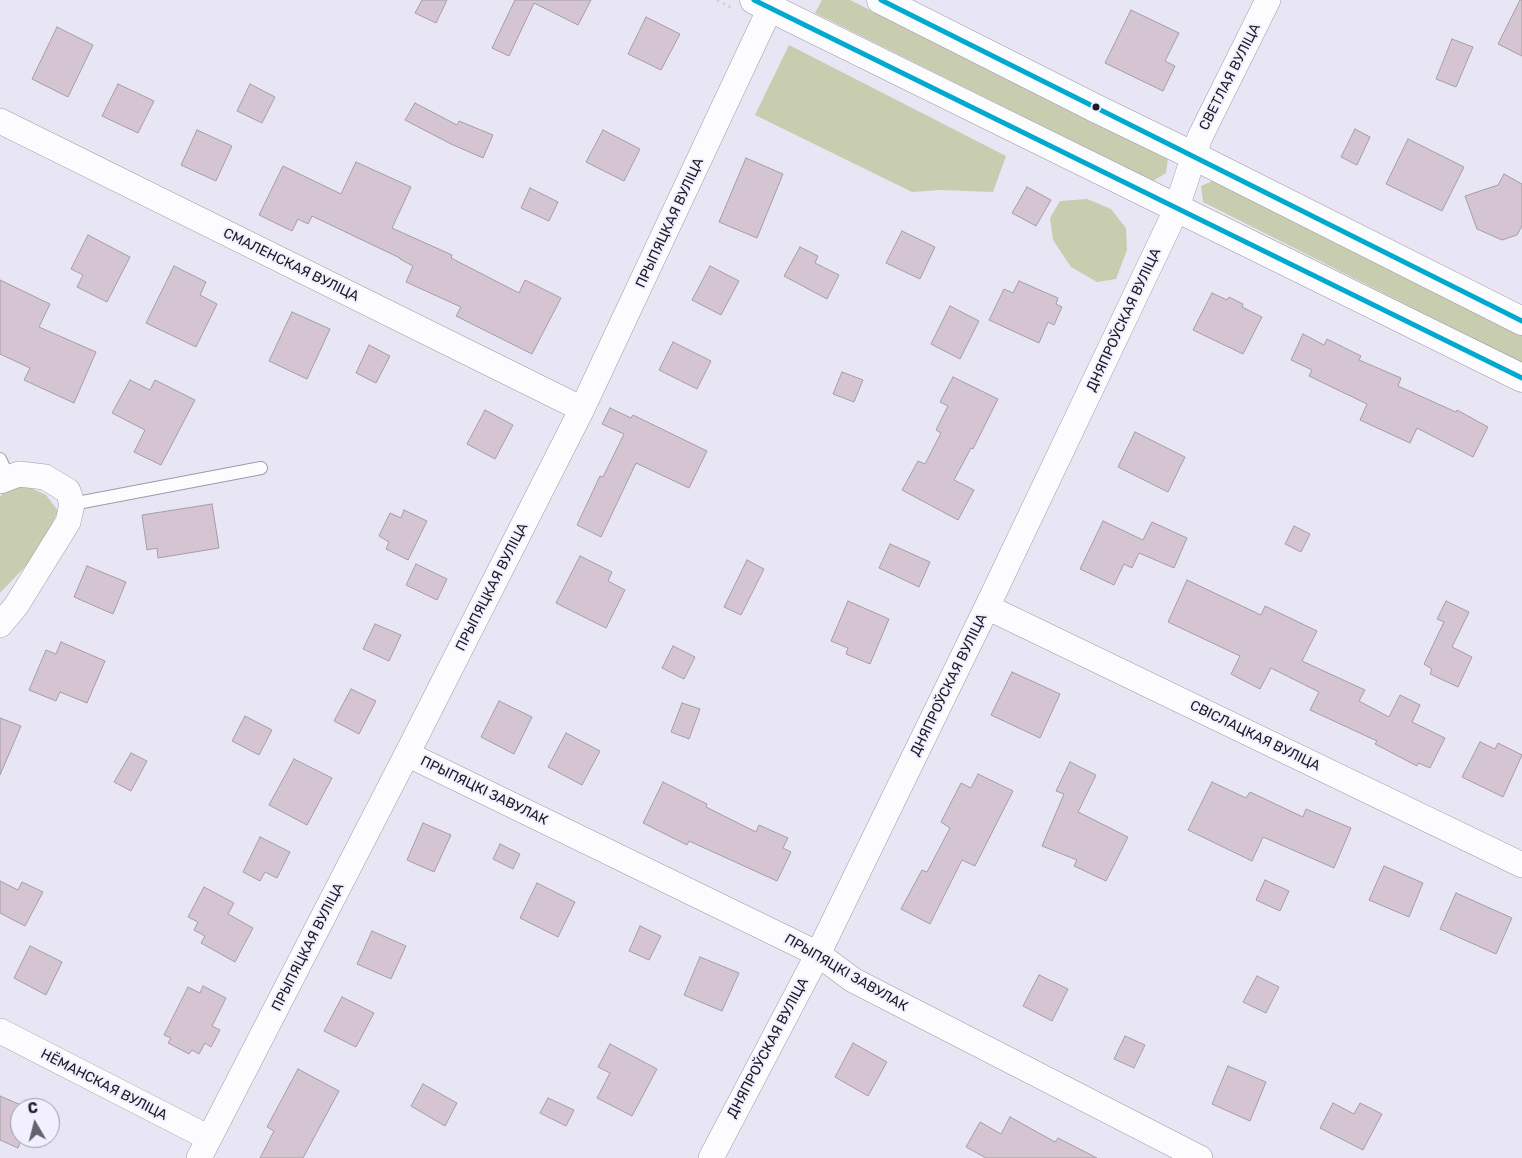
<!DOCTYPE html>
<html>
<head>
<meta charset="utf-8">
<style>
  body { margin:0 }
  #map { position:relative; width:1522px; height:1158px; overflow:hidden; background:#e8e6f4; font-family:Rubik,sans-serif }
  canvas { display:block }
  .north { position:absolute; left:10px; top:1098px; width:50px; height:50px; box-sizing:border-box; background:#f2efff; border:1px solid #9d9aa7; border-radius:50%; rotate:352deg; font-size:14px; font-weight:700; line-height:20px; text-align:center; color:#1d1b24 }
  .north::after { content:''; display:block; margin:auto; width:18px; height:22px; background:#64626d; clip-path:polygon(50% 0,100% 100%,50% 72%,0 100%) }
</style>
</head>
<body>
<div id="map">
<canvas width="1522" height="1158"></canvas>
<div class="north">С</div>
</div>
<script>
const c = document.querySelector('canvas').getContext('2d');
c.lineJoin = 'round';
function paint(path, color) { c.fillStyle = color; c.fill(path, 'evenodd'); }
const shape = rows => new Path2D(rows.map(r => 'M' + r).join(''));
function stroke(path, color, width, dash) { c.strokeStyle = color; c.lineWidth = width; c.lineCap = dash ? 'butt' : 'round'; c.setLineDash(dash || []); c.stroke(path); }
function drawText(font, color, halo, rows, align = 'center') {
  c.font = font + ' Rubik,sans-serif'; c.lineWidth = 4; c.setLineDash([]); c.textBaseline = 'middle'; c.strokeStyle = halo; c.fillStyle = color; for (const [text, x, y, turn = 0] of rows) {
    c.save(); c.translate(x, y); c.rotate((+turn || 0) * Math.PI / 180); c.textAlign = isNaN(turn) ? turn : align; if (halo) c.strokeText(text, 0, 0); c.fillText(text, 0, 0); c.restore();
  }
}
paint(shape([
  [822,0,850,0,1168,158,1166,173,1153,181,815,13],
  [789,45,1006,156,993,192,941,190,912,192,755,115],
  [1217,179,1522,330,1522,363,1203,202,1201,186],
  [1087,199,1111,209,1126,228,1127,250,1116,279,1097,282,1071,267,1053,240,1050,218,1060,201],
  [21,485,31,488,46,495,58,511,39,552,0,593,0,497,7,488]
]), '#c8cdaf');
const building = shape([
  [422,0,447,0,436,23,415,13,422,0],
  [515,0,591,0,578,25,534,3,509,56,492,48,515,0],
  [1520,0,1522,0,1522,56,1498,44,1520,0],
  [1131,10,1179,33,1165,61,1175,66,1163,91,1105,63,1131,10],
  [646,17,680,34,661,70,628,54,646,17],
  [57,27,93,45,68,97,32,79,57,27],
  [1452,39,1473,47,1456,87,1436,79,1452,39],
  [118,84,154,101,138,133,102,116,118,84],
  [250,84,275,97,262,123,237,111,250,84],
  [415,103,457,125,459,121,493,135,483,158,451,144,405,120,415,103],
  [1355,129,1370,137,1357,165,1341,157,1355,129],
  [197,130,232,146,216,181,181,165,197,130],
  [603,130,640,149,624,181,586,162,603,130],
  [1408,139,1464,167,1442,211,1386,184,1408,139],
  [746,158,783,174,757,238,719,222,746,158],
  [356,162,411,187,392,228,452,255,451,258,519,293,525,280,561,298,532,354,456,316,461,307,406,282,413,266,400,259,400,258,312,216,308,224,298,219,292,231,259,215,283,166,341,194,356,162],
  [1504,174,1522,184,1522,226,1517,235,1502,240,1477,229,1465,196,1498,185,1504,174],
  [1027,187,1051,200,1036,226,1012,213,1027,187],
  [530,188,558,202,549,221,521,208,530,188],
  [902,231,935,247,920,279,886,263,902,231],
  [88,235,130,257,107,302,77,287,83,275,71,269,88,235],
  [800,247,818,256,815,263,839,275,827,299,784,276,800,247],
  [174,266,206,282,200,295,217,304,196,347,146,323,174,266],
  [710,266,739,281,721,315,692,300,710,266],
  [0,280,50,304,39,327,96,352,74,403,24,380,30,368,0,354,0,280],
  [1019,281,1058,298,1056,304,1062,307,1054,325,1048,322,1039,343,989,320,1004,289,1013,293,1019,281],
  [1212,293,1227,300,1229,297,1243,304,1242,307,1262,317,1243,354,1193,330,1212,293],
  [950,306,979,321,960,359,931,344,950,306],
  [292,312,330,329,307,379,269,361,292,312],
  [1303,334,1324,345,1327,339,1361,356,1359,360,1401,378,1398,386,1456,412,1457,410,1488,427,1473,457,1417,428,1410,443,1360,420,1367,404,1309,376,1312,370,1291,360,1303,334],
  [673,342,711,361,697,389,659,370,673,342],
  [369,345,390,356,376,383,356,373,369,345],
  [842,372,863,380,854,402,833,394,842,372],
  [953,377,998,399,973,449,971,448,954,480,974,490,958,520,902,490,918,461,925,464,941,433,936,430,948,406,940,402,953,377],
  [130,380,150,390,155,380,195,400,161,465,134,452,145,430,112,413,130,380],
  [610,408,631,418,633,415,707,451,689,488,636,463,601,537,577,525,600,476,603,477,624,434,602,424,610,408],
  [485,410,513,425,495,459,467,444,485,410],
  [1135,432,1185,457,1168,492,1118,467,1135,432],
  [212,504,219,548,158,558,157,548,147,550,142,515,212,504],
  [404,510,427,521,408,560,386,549,389,542,379,536,390,513,401,518,404,510],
  [1103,521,1143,540,1152,522,1187,538,1174,568,1139,553,1132,568,1124,564,1114,585,1080,569,1103,521],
  [1294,526,1310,534,1301,552,1285,544,1294,526],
  [890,544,930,562,919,587,879,568,890,544],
  [580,556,612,572,608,581,625,590,606,628,556,603,580,556],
  [747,560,764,569,741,615,724,607,747,560],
  [416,564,447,579,437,600,406,585,416,564],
  [87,566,126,582,113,614,74,597,87,566],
  [1187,580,1261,615,1265,606,1317,631,1302,661,1365,690,1359,701,1389,717,1400,695,1420,705,1412,722,1445,738,1430,768,1418,763,1417,766,1375,744,1377,741,1310,710,1319,692,1271,668,1260,689,1231,674,1240,656,1168,622,1187,580],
  [848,601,889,619,870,664,846,654,848,648,831,641,848,601],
  [1446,601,1469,612,1452,647,1472,657,1458,687,1430,674,1432,669,1424,664,1444,622,1437,619,1446,601],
  [375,624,401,635,389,661,363,649,375,624],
  [61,642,105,661,87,703,60,692,56,701,29,690,46,650,56,654,61,642],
  [673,646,695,657,684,679,662,668,673,646],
  [1012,672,1060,694,1040,738,991,715,1012,672],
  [351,689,376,701,359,734,334,721,351,689],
  [499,701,532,717,514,754,481,737,499,701],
  [682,703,700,709,689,739,671,732,682,703],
  [245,716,272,730,259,755,232,741,245,716],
  [0,718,21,726,0,775,0,718],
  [566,733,600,751,582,785,548,767,566,733],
  [1480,742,1495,749,1498,743,1522,755,1503,797,1462,777,1480,742],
  [131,753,147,761,131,791,114,782,131,753],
  [294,759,332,778,307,825,269,805,294,759],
  [1070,762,1096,775,1078,812,1128,837,1106,881,1074,866,1077,860,1042,846,1064,794,1056,791,1070,762],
  [978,774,1013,791,975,866,962,860,930,924,901,909,922,870,927,872,950,828,941,822,961,783,971,788,978,774],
  [663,782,707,804,706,807,756,832,759,825,788,838,783,848,791,852,777,881,689,841,687,845,643,823,663,782],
  [1212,782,1246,798,1250,792,1303,817,1306,809,1351,828,1334,868,1263,837,1252,861,1188,830,1212,782],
  [423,823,451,835,434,872,407,860,423,823],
  [260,837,290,852,277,878,265,872,260,881,243,872,260,837],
  [500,844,520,854,513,869,493,859,500,844],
  [1384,866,1423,883,1409,917,1369,900,1384,866],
  [1265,880,1289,891,1280,911,1256,900,1265,880],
  [0,881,18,890,22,882,43,892,25,926,0,913,0,881],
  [537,883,575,902,558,937,520,918,537,883],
  [204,887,234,903,228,914,253,928,235,962,201,943,205,936,194,930,198,922,188,917,204,887],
  [1456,893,1512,918,1496,954,1440,929,1456,893],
  [640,926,661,936,649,960,629,951,640,926],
  [372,931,406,946,391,979,357,964,372,931],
  [30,946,62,962,46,995,14,978,30,946],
  [700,957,739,973,722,1011,684,995,700,957],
  [1039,975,1068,989,1052,1021,1023,1006,1039,975],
  [1257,976,1279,987,1266,1013,1243,1002,1257,976],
  [203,986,226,998,212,1026,220,1030,211,1047,205,1043,199,1054,192,1050,189,1054,168,1043,171,1038,164,1035,188,987,200,993,203,986],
  [342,997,374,1013,356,1047,324,1031,342,997],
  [1125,1036,1145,1045,1134,1068,1114,1059,1125,1036],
  [853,1043,887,1062,868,1096,835,1077,853,1043],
  [610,1044,657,1069,632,1116,597,1098,610,1073,598,1067,610,1044],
  [1228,1066,1266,1082,1250,1121,1212,1104,1228,1066],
  [298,1069,339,1091,303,1158,260,1158,274,1131,267,1127,298,1069],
  [423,1084,457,1103,445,1126,411,1106,423,1084],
  [0,1096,28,1108,20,1108,20,1138,22,1138,18,1148,0,1140,0,1096],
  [548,1098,574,1110,566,1126,540,1113,548,1098],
  [1333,1103,1354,1114,1360,1103,1382,1114,1363,1150,1320,1128,1333,1103],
  [1010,1117,1055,1142,1058,1138,1097,1158,986,1158,966,1147,980,1122,1001,1134,1010,1117]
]);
paint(building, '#d5c4d1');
stroke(building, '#a49ea6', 1);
const lane = shape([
  [0,459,9,478],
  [72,504,261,468]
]);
const street = shape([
  [0,121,582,409],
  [0,481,19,474,45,477,68,491,72,504,68,522,16,606,0,625],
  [987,607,1522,865],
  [407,754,818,954,853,980,1200,1158],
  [0,1031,209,1138],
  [199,1158,407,754,582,409,774,0],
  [711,1158,818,954,987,607,1170,223,1177,207,1200,137,1268,0]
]);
const secondary = shape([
  [754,0,1522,378],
  [881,0,1097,109,1194,156,1522,321]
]);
stroke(lane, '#9d9ba6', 14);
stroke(street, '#9d9ba6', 26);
stroke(secondary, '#9d9ba6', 29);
stroke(shape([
  [717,0,732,8]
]), '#d3d2d6', 3, [2.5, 4]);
stroke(lane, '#fcfbfd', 12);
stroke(street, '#fcfbfd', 25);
stroke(secondary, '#fcfbfd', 28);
stroke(shape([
  [754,0,1522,378],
  [881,0,1522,321]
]), '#00a9ce', 5);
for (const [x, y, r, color] of [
  [1096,107,4.5,"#1d1b24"]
]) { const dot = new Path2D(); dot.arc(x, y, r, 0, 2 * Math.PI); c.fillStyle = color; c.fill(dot); stroke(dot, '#f2efff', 2); }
drawText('14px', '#1d1b24', '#f2efff', [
  ["СВЕТЛАЯ ВУЛІЦА",1230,77,-63],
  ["ПРЫПЯЦКАЯ ВУЛІЦА",670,223,-65],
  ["СМАЛЕНСКАЯ ВУЛІЦА",291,265,26],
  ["ДНЯПРОЎСКАЯ ВУЛІЦА",1124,320,-65],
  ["ПРЫПЯЦКАЯ ВУЛІЦА",492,587,-63],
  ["ДНЯПРОЎСКАЯ ВУЛІЦА",949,685,-64],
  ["СВІСЛАЦКАЯ ВУЛІЦА",1255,736,26],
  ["ПРЫПЯЦКІ ЗАВУЛАК",484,791,26],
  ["ПРЫПЯЦКАЯ ВУЛІЦА",308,947,-63],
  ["ПРЫПЯЦКІ ЗАВУЛАК",846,973,30],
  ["ДНЯПРОЎСКАЯ ВУЛІЦА",768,1048,-62],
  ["НЁМАНСКАЯ ВУЛІЦА",104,1085,27]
]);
</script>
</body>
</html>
